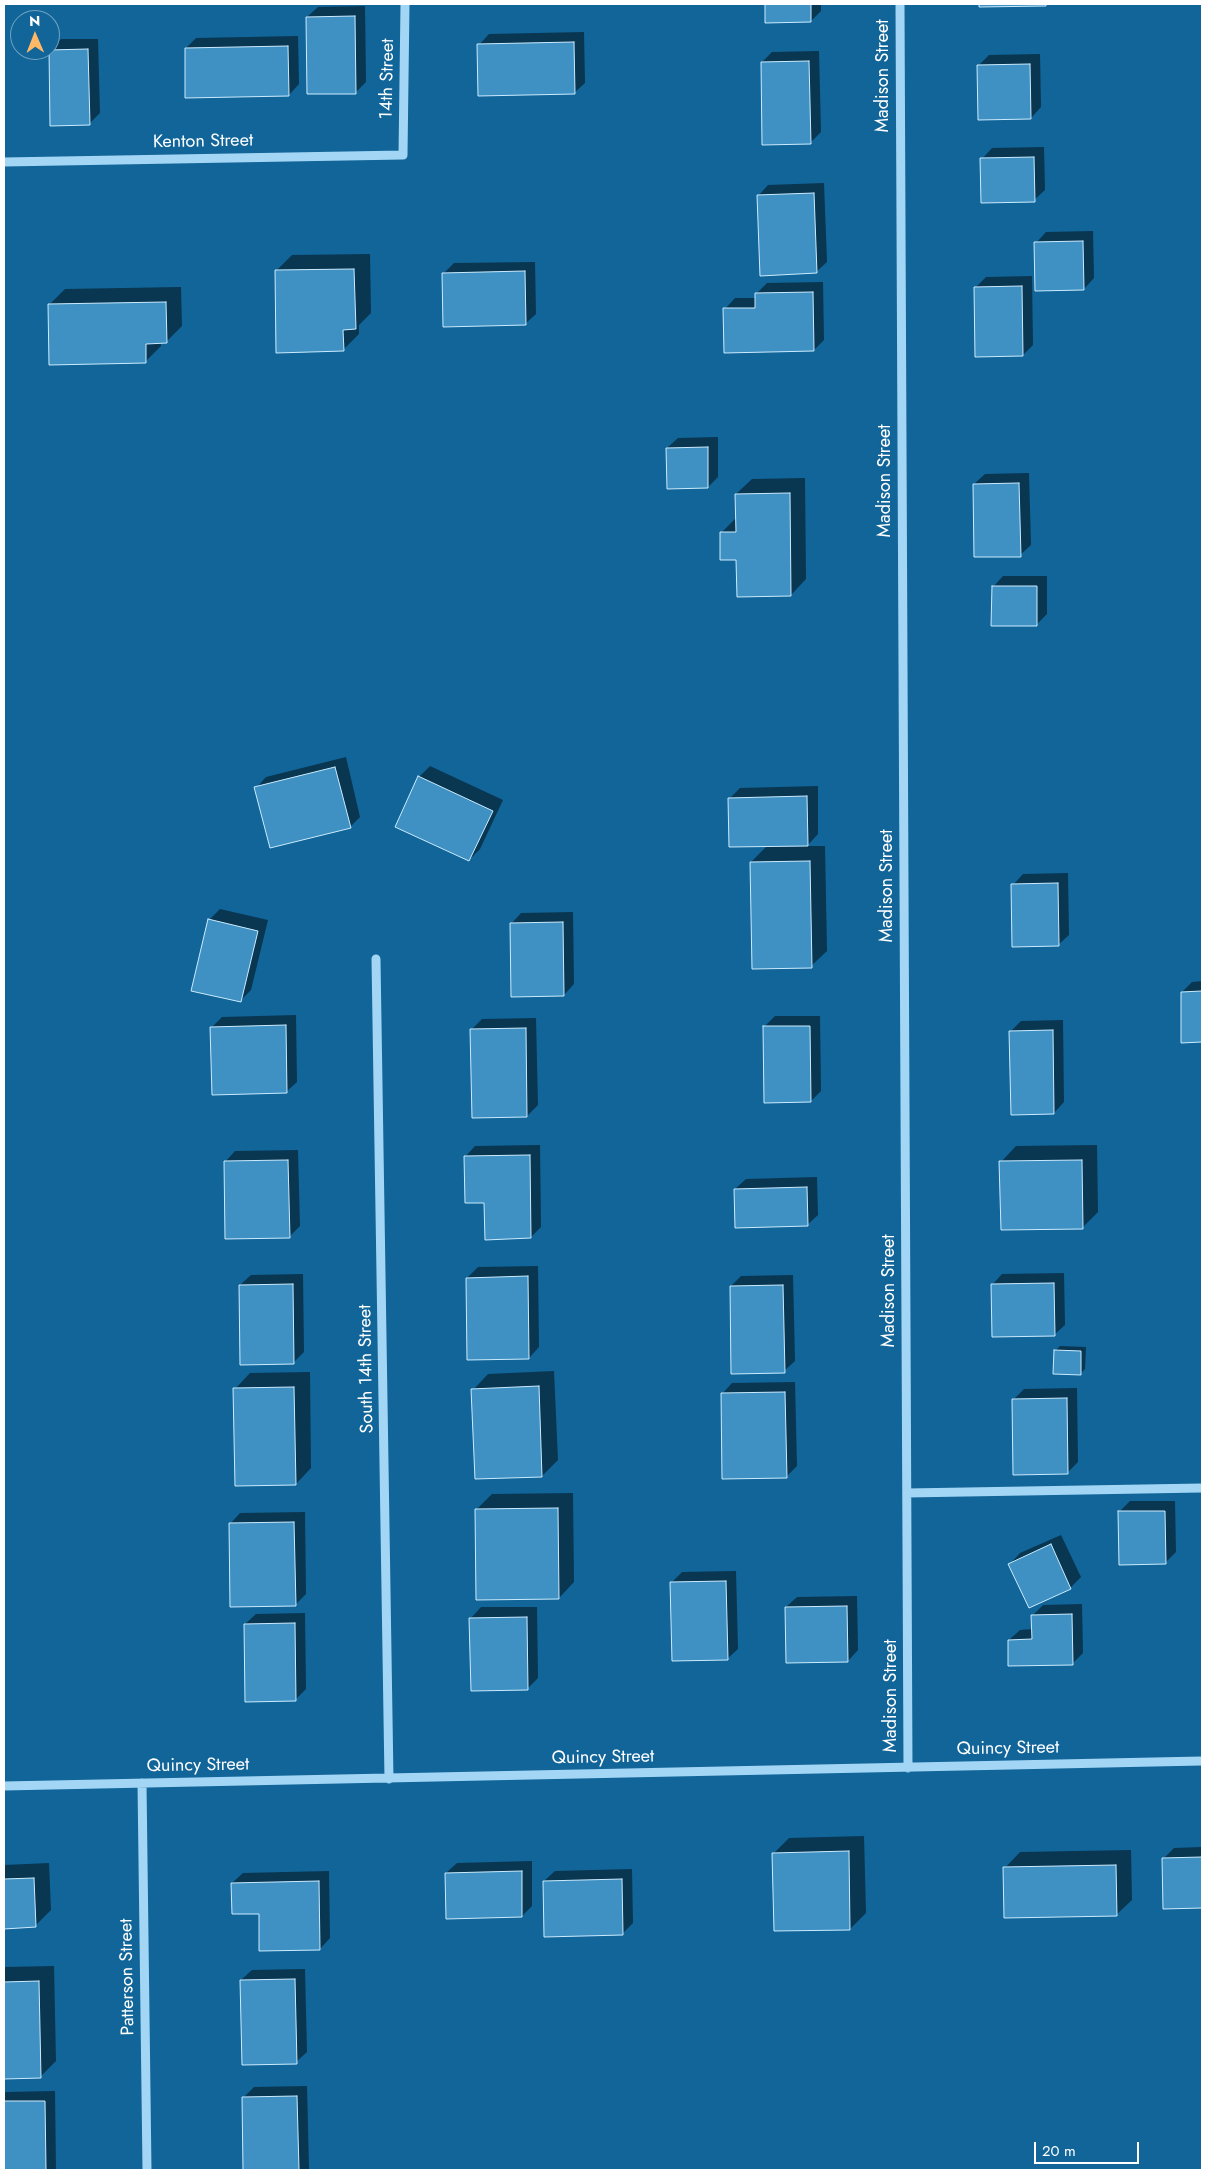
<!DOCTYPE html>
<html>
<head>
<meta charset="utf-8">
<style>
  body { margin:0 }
  #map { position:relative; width:1206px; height:2174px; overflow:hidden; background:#116599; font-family:Jost,sans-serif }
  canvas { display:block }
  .frame { position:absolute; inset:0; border:5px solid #fff; pointer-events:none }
  .north { position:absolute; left:10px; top:10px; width:50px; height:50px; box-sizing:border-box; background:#116599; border:1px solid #70a3c2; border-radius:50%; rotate:359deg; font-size:14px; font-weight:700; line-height:20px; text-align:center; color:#fff }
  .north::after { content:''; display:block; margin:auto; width:18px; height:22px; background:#ffb866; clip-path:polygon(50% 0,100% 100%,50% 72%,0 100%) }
  .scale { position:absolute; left:1034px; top:2142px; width:105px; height:22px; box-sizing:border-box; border:2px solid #fff; border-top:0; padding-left:6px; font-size:15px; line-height:18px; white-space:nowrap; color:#fff; -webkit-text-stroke:4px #116599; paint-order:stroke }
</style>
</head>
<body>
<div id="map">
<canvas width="1206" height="2174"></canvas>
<div class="frame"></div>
<div class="north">N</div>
<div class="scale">20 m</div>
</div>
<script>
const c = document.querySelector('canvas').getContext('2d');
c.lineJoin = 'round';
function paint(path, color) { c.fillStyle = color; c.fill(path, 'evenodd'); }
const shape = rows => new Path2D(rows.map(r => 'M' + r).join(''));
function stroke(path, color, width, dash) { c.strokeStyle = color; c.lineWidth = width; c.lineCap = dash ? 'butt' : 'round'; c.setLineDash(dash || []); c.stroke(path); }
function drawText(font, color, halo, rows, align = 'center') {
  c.font = font + ' Jost,sans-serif'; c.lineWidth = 4.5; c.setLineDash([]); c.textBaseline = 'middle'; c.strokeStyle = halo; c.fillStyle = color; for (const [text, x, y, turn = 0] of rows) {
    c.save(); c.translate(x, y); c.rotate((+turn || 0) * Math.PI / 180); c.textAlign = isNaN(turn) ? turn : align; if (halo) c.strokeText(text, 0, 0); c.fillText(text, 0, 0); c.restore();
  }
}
paint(shape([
  [766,4,821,4,821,11,811,21,766,22],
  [980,4,1047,4,980,6],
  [365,6,366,82,356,92,307,17,318,7],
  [584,32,585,83,574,93,479,45,489,34],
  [298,36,299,84,289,95,186,48,196,38],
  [61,39,98,39,100,113,89,124,52,125,50,50],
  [819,51,821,132,810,143,762,62,772,52],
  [1040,54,1041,107,1031,118,979,65,989,55],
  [1044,147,1045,190,1034,200,982,159,992,148],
  [824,183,827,262,816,272,758,196,768,185],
  [1093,231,1094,278,1084,289,1036,243,1046,232],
  [370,254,371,313,359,325,359,334,343,350,276,271,292,255],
  [535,262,536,314,525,324,444,273,454,263],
  [1032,276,1033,345,1023,355,975,288,986,277],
  [823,282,824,340,814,350,725,309,735,298,756,298,756,294,767,283],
  [181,287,182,326,166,342,161,342,161,346,145,362,49,305,65,289],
  [718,437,718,477,708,487,667,448,678,438],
  [1029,473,1031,545,1020,555,974,484,985,474],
  [805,478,806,579,791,595,737,559,721,533,737,517,736,494,752,479],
  [1003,576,1047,576,1047,614,1036,625,993,587],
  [346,757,360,817,350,827,256,788,266,777],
  [430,766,503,800,480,849,469,860,419,777],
  [818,786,818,834,807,846,825,846,827,951,811,966,751,862,768,845,730,798,740,788],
  [1068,873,1069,935,1058,945,1013,885,1023,874],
  [220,909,268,920,251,990,240,1001,193,990,210,919],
  [573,912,574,984,564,995,511,924,521,913],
  [1202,981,1202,1041,1183,1041,1182,992,1192,982],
  [296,1015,297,1082,286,1092,212,1027,222,1017],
  [775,1016,820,1016,821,1091,811,1101,764,1027],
  [536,1018,538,1105,527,1116,471,1030,482,1019],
  [1063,1020,1064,1102,1054,1113,1011,1031,1021,1021],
  [540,1145,541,1227,531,1237,486,1202,465,1157,475,1146],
  [1097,1145,1098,1212,1083,1227,1001,1162,1016,1146],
  [298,1150,300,1226,289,1237,225,1162,235,1151],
  [817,1177,818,1215,807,1225,735,1189,746,1179],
  [538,1266,539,1347,529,1358,467,1278,478,1267],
  [1064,1273,1065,1325,1054,1335,992,1285,1002,1274],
  [303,1274,304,1352,293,1363,240,1285,251,1275],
  [793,1275,795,1361,784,1371,731,1286,741,1276],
  [1060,1346,1086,1347,1085,1369,1080,1374,1055,1351],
  [554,1371,558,1460,542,1476,473,1390,488,1374],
  [310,1372,311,1468,296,1484,235,1389,250,1373],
  [795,1382,797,1466,786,1477,722,1394,732,1383],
  [1077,1388,1078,1462,1067,1473,1013,1400,1024,1389],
  [573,1493,574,1582,559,1598,476,1510,492,1494],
  [1130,1501,1175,1501,1176,1552,1165,1563,1119,1512],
  [305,1512,306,1594,295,1605,230,1524,240,1513],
  [1061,1535,1081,1577,1070,1588,1010,1564,1020,1553],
  [736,1571,738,1649,727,1659,671,1583,682,1572],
  [857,1596,858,1650,848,1661,786,1607,797,1597],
  [1082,1604,1083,1653,1072,1664,1009,1640,1020,1630,1033,1629,1033,1615,1043,1605],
  [481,1607,537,1607,538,1678,527,1689,471,1618],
  [305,1613,306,1689,296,1699,245,1624,256,1614],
  [864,1836,866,1913,850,1929,774,1853,789,1838],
  [1202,1847,1202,1907,1165,1907,1164,1858,1174,1848],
  [1131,1850,1132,1900,1116,1915,1005,1868,1020,1852],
  [532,1861,532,1906,522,1916,446,1873,457,1863],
  [49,1863,51,1910,35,1926,4,1927,4,1865],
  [632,1869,633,1923,622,1934,544,1881,555,1871],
  [329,1871,330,1938,320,1949,260,1913,232,1883,243,1873],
  [54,1966,56,2061,40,2077,4,2077,4,1967],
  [305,1969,307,2052,296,2062,241,1980,252,1970],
  [307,2086,309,2169,245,2170,243,2098,254,2087],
  [55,2091,56,2170,4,2170,4,2092]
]), '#0007');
const building = shape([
  [765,4,811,4,811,22,765,23,765,4],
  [979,4,1046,4,1046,6,979,7,979,4],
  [355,16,356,94,307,94,306,17,355,16],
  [574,42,575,94,478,96,477,44,574,42],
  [288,46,289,96,185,98,185,48,288,46],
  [88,49,90,125,50,126,49,50,88,49],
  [809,61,811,144,762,145,761,62,809,61],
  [1030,64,1031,119,978,120,977,65,1030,64],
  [1034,157,1035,202,981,203,980,158,1034,157],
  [814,193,817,273,760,276,757,195,814,193],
  [1083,241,1084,290,1035,291,1034,242,1083,241],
  [354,269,356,329,343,330,344,351,276,353,275,270,354,269],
  [525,271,526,325,443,327,442,273,525,271],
  [1022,286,1023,356,975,357,974,287,1022,286],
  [813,292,814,351,724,353,723,308,755,308,755,293,813,292],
  [166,302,167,343,146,344,146,363,49,365,48,304,166,302],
  [708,447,708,488,667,489,666,448,708,447],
  [1019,483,1021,557,974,557,973,484,1019,483],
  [790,493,791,596,737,597,736,560,720,560,720,532,736,532,735,494,790,493],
  [992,586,1037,586,1037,626,991,626,992,586],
  [335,767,351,828,270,848,254,787,335,767],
  [418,776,493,811,469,861,395,827,418,776],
  [807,796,808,846,729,847,728,798,807,796],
  [810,861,812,968,752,969,750,862,810,861],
  [1058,883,1059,946,1012,947,1011,884,1058,883],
  [208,919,258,931,241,1002,191,991,208,919],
  [563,922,564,996,511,997,510,923,563,922],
  [1202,991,1202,1042,1181,1043,1181,992,1202,991],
  [286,1025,287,1093,212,1095,210,1027,286,1025],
  [763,1026,810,1026,811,1102,764,1103,763,1026],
  [526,1028,527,1117,472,1118,470,1029,526,1028],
  [1053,1030,1054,1114,1011,1115,1009,1031,1053,1030],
  [530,1155,531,1238,485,1240,484,1203,465,1203,464,1156,530,1155],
  [288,1160,290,1238,225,1239,224,1161,288,1160],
  [1082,1160,1083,1229,1001,1230,999,1161,1082,1160],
  [807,1187,808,1226,735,1228,734,1189,807,1187],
  [528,1276,529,1359,467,1360,466,1278,528,1276],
  [1054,1283,1055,1336,992,1337,991,1284,1054,1283],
  [293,1284,294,1364,240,1365,239,1285,293,1284],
  [783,1285,785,1373,731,1374,730,1286,783,1285],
  [1054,1350,1081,1351,1081,1375,1053,1374,1054,1350],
  [539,1386,542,1477,475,1479,471,1389,539,1386],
  [294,1387,296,1485,235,1486,233,1388,294,1387],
  [785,1392,787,1478,722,1479,721,1393,785,1392],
  [1067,1398,1068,1474,1013,1475,1012,1399,1067,1398],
  [558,1508,559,1599,476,1600,475,1509,558,1508],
  [1118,1511,1165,1511,1166,1564,1119,1565,1118,1511],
  [294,1522,296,1606,230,1607,229,1523,294,1522],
  [1051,1544,1071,1589,1029,1608,1008,1564,1051,1544],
  [726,1581,728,1660,672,1661,670,1582,726,1581],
  [847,1606,848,1662,786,1663,785,1607,847,1606],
  [1072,1614,1073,1665,1008,1666,1008,1640,1032,1639,1031,1615,1072,1614],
  [527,1617,528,1690,471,1691,469,1618,527,1617],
  [295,1623,296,1701,245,1702,244,1624,295,1623],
  [849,1851,850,1930,774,1931,772,1853,849,1851],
  [1202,1857,1202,1908,1163,1909,1162,1858,1202,1857],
  [1116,1865,1117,1916,1004,1918,1003,1867,1116,1865],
  [522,1871,522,1917,446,1919,445,1873,522,1871],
  [34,1878,36,1927,4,1929,4,1879,34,1878],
  [622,1879,623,1935,544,1937,543,1881,622,1879],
  [319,1881,320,1950,259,1951,259,1914,232,1914,231,1883,319,1881],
  [295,1979,297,2064,242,2065,240,1980,295,1979],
  [39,1981,41,2078,4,2079,4,1982,39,1981],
  [297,2096,299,2170,243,2170,242,2097,297,2096],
  [4,2101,45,2101,46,2170,4,2170,4,2101]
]);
paint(building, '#3e91c2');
stroke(building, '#ccebfe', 1);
stroke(shape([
  [900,4,908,1768],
  [4,162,403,155,405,4],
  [376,959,389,1779],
  [907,1493,1202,1488],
  [142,1783,147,2170],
  [4,1786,1202,1761]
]), '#a3d6f4', 9);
drawText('18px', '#fff', '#116599', [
  ["Madison Street",884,76,-90],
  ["14th Street",388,79,-89],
  ["Kenton Street",203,142,-1],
  ["Madison Street",886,481,-90],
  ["Madison Street",888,886,-90],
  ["Madison Street",890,1291,-90],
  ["South 14th Street",367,1369,-91],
  ["Madison Street",892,1696,-90],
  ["Quincy Street",1008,1749,-1],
  ["Quincy Street",603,1758,-1],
  ["Quincy Street",198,1766,-1],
  ["Patterson Street",128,1977,-91]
]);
</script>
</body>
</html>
